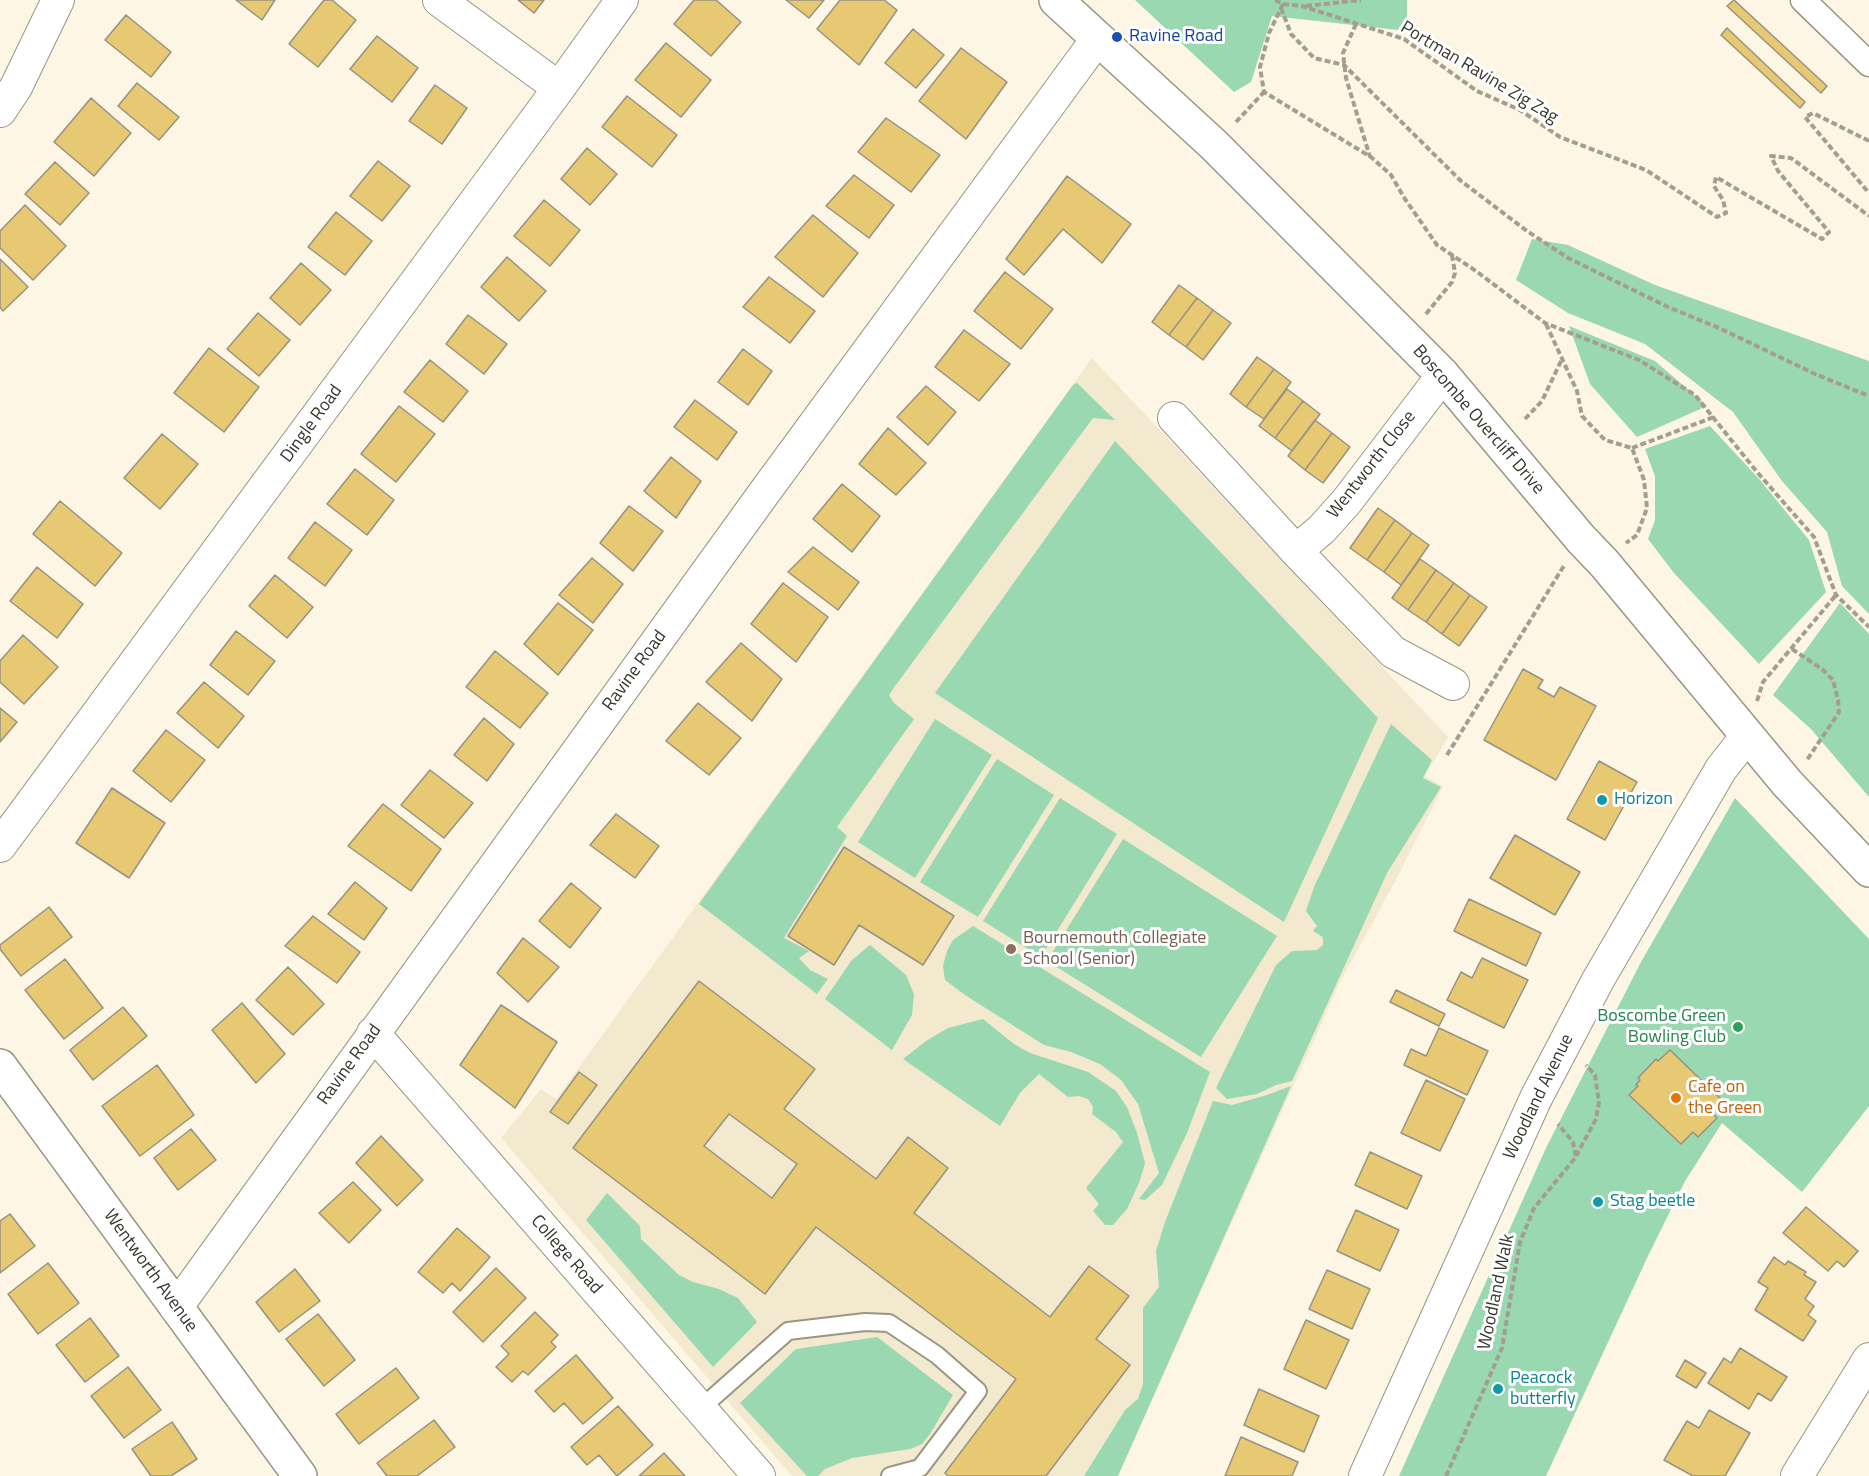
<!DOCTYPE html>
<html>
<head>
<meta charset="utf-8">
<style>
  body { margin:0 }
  canvas { display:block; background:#fdf6e4 }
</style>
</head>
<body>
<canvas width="1869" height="1476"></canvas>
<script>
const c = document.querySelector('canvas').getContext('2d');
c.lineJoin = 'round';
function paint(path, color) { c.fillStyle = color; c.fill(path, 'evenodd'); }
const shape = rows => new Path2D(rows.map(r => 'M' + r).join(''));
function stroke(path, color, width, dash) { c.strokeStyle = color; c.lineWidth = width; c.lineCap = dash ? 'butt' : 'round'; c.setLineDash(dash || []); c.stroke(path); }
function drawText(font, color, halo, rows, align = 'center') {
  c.font = font + ' "Titillium Web",sans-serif'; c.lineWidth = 6; c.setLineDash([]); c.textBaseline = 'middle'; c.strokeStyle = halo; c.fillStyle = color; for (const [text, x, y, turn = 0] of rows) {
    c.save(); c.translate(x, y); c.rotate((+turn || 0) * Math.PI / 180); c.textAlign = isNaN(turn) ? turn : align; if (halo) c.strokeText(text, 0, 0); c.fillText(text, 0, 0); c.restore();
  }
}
paint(shape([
  [1092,358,1448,737,1425,776,1443,786,1398,876,1340,982,1118,1476,792,1476,501,1138,541,1089,556,1099]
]), '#f2e9cf');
paint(shape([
  [1135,0,1407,0,1407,31,1272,16,1251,82,1234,92],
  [1532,239,1568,245,1655,285,1869,361,1869,614,1842,586,1827,532,1782,481,1733,412,1645,344,1568,313,1516,280],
  [1569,326,1655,361,1707,406,1637,437,1590,384],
  [1077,383,1115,420,1093,418,895,686,889,695,894,703,914,719,837,827,847,836,784,938,809,951,799,958,810,970,828,979,817,994,699,904,1073,385],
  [1710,426,1760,480,1809,540,1826,592,1759,664,1674,573,1648,539,1655,520,1655,476,1645,449],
  [1115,441,1378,718,1284,922,935,693],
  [1840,603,1869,634,1869,797,1811,729,1773,695],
  [935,719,992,755,915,878,858,842],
  [1391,724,1432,760,1423,778,1441,787,1387,873,1292,1081,1276,1085,1257,1094,1227,1099,1216,1088,1276,965,1292,951,1317,950,1323,945,1323,937,1313,931,1317,926,1306,911,1314,887],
  [997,759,1054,795,978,917,920,882],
  [1060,798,1117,834,1041,957,983,921],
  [1735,798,1869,939,1869,1106,1802,1192,1722,1123,1685,1181,1648,1256,1546,1476,1399,1476,1546,1148,1641,962],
  [1123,839,1277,936,1201,1057,1047,961],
  [973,926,1210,1072,1187,1133,1162,1185,1145,1200,1139,1199,1159,1173,1138,1104,1121,1080,1100,1064,1071,1052,1044,1045,965,995,945,980,943,966,947,951,953,940],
  [870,945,906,975,914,994,912,1015,892,1050,825,999,852,960],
  [983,1019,1014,1044,1030,1053,1088,1072,1116,1091,1127,1107,1137,1133,1145,1163,1139,1183,1127,1209,1113,1225,1105,1225,1093,1211,1099,1204,1086,1188,1123,1142,1116,1132,1092,1114,1093,1107,1088,1099,1079,1096,1068,1097,1039,1074,1020,1093,1000,1126,903,1059,926,1041,948,1028],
  [1291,1086,1118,1476,1084,1476,1125,1410,1138,1399,1143,1384,1143,1308,1159,1287,1156,1251,1165,1222,1213,1101,1232,1105,1267,1095],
  [607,1193,640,1226,641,1239,679,1275,693,1282,719,1289,738,1298,757,1322,713,1367,586,1220],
  [877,1337,953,1395,930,1434,922,1444,910,1449,852,1458,825,1469,818,1476,807,1476,740,1403,796,1349]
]), '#99d8b0');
const building = shape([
  [236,0,275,0,262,20,236,0],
  [324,0,332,0,356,20,318,67,289,44,324,0],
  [518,0,544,0,534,13,518,0],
  [694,0,716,0,741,22,711,56,674,24,694,0],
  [786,0,824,0,809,18,786,0],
  [840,0,884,0,897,10,859,65,817,29,840,0],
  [1734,0,1827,86,1821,93,1727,6,1734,0],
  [126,15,171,52,151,77,105,40,126,15],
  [1727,28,1805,102,1800,108,1721,35,1727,28],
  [913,29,944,55,916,88,885,63,913,29],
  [377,36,418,68,392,102,350,69,377,36],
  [666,43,711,80,681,117,635,80,666,43],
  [961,48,1007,82,966,139,919,101,961,48],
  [137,83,179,117,159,140,118,106,137,83],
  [435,85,467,108,442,144,409,121,435,85],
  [627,96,677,135,652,167,602,127,627,96],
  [91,98,131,133,94,176,54,142,91,98],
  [886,118,940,155,911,192,858,152,886,118],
  [587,148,617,174,590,205,561,179,587,148],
  [378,161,410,186,382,221,350,196,378,161],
  [55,162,89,193,60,225,25,194,55,162],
  [854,175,894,205,869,238,826,206,854,175],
  [1067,176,1131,224,1102,263,1063,229,1024,275,1006,259,1067,176],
  [544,200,580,230,550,266,514,236,544,200],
  [25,205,66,246,33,280,0,248,0,231,25,205],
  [336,212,372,241,345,275,308,247,336,212],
  [813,215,858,253,823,297,775,257,813,215],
  [507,257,546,291,519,321,481,287,507,257],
  [0,259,28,287,3,311,0,307,0,259],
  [301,263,331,290,300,325,270,298,301,263],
  [1005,272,1053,309,1021,349,974,311,1005,272],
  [769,277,815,311,790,343,743,307,769,277],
  [1179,285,1197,298,1169,335,1152,322,1179,285],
  [1197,298,1213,310,1186,347,1169,335,1197,298],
  [1213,310,1231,323,1203,360,1186,347,1213,310],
  [258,313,290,340,259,376,227,349,258,313],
  [468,315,507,344,484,374,446,344,468,315],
  [964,330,1010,364,979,401,935,367,964,330],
  [209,348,259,387,224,432,174,393,209,348],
  [743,349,772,371,748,405,718,382,743,349],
  [1257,357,1274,369,1246,407,1230,394,1257,357],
  [430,360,468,391,443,422,404,392,430,360],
  [1274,369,1291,382,1264,419,1246,407,1274,369],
  [926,386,956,412,928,445,897,417,926,386],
  [1287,389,1303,401,1275,438,1259,426,1287,389],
  [695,400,737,432,717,460,674,427,695,400],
  [1303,401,1320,414,1292,451,1275,438,1303,401],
  [399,406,435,434,396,482,361,454,399,406],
  [1315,420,1332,433,1305,470,1288,456,1315,420],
  [888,428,926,463,896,495,859,464,888,428],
  [1332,433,1350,447,1323,483,1305,470,1332,433],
  [162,434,198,464,160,509,124,478,162,434],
  [671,457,701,481,676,518,644,491,671,457],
  [355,469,394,500,367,535,327,504,355,469],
  [842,484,880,516,852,552,813,519,842,484],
  [60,501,122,553,95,586,33,534,60,501],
  [629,506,663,531,633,571,600,543,629,506],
  [1378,508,1395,520,1367,560,1350,548,1378,508],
  [1395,520,1412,533,1384,572,1367,560,1395,520],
  [315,522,352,550,325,586,288,558,315,522],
  [1412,533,1429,545,1401,585,1384,572,1412,533],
  [813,547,859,582,838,610,788,572,813,547],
  [592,558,623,584,593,623,559,595,592,558],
  [1420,559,1436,570,1408,610,1392,598,1420,559],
  [37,567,83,604,57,638,10,601,37,567],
  [1436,570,1454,583,1426,622,1408,610,1436,570],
  [275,575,313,607,287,638,249,606,275,575],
  [783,583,828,617,796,662,751,624,783,583],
  [1454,583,1470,595,1442,634,1426,622,1454,583],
  [1470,595,1487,607,1459,646,1442,634,1470,595],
  [558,603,593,630,558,675,524,644,558,603],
  [236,631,275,661,248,695,210,665,236,631],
  [23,635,58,667,24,704,0,682,0,661,23,635],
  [741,643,782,679,752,721,706,682,741,643],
  [495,651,548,693,520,728,466,687,495,651],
  [1523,669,1543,680,1538,688,1554,697,1560,687,1596,706,1556,780,1484,740,1523,669],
  [204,682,244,716,218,748,177,713,204,682],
  [698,703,741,738,709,775,666,741,698,703],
  [0,708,17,722,0,742,0,708],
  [484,718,514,744,487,781,454,755,484,718],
  [166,730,205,760,171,802,133,771,166,730],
  [1599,761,1637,782,1605,840,1567,819,1599,761],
  [430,770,473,803,444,838,401,805,430,770],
  [112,788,165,823,129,878,76,843,112,788],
  [383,804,441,849,411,891,348,846,383,804],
  [616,814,659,846,635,878,590,845,616,814],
  [1515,835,1580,872,1555,915,1490,878,1515,835],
  [844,847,954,916,923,965,859,925,834,965,788,936,844,847],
  [355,882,387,908,364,940,328,914,355,882],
  [571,883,601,908,570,948,539,921,571,883],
  [1469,899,1541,933,1526,966,1454,931,1469,899],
  [49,907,72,937,21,976,0,949,0,945,49,907],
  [313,916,360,952,337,983,285,946,313,916],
  [523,938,559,967,528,1002,497,973,523,938],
  [1482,958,1528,980,1504,1028,1447,1000,1461,972,1472,978,1482,958],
  [65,959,103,1008,64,1039,25,990,65,959],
  [288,967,324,1004,293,1035,256,1000,288,967],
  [699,981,815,1069,784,1109,876,1179,908,1137,948,1168,914,1213,1050,1317,1089,1266,1129,1296,1096,1339,1130,1365,1046,1476,948,1476,945,1473,1016,1379,816,1227,765,1294,573,1148,699,981],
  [729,1114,797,1164,772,1198,704,1146,729,1114],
  [1396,990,1445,1014,1439,1026,1390,1002,1396,990],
  [242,1003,285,1054,256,1083,212,1030,242,1003],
  [501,1005,557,1042,515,1108,460,1065,501,1005],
  [123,1007,147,1036,93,1080,70,1050,123,1007],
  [1439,1028,1488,1051,1467,1095,1404,1065,1411,1049,1426,1056,1439,1028],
  [1670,1050,1723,1101,1712,1113,1717,1118,1698,1137,1693,1132,1681,1144,1629,1095,1638,1086,1636,1085,1640,1080,1638,1078,1656,1059,1658,1061,1670,1050],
  [157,1065,194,1115,140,1156,102,1106,157,1065],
  [579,1072,597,1085,568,1124,550,1112,579,1072],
  [1426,1080,1465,1099,1440,1151,1401,1133,1426,1080],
  [191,1129,216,1160,178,1190,154,1158,191,1129],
  [381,1136,423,1180,397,1206,356,1163,381,1136],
  [1370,1152,1422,1176,1407,1209,1355,1185,1370,1152],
  [353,1182,381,1210,349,1243,319,1213,353,1182],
  [1806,1207,1858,1251,1844,1267,1837,1261,1828,1271,1783,1233,1806,1207],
  [1356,1210,1399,1230,1380,1271,1337,1251,1356,1210],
  [10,1214,35,1246,0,1273,0,1221,10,1214],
  [457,1228,490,1257,460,1291,452,1283,443,1293,418,1272,457,1228],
  [1774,1257,1785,1265,1788,1261,1806,1272,1804,1275,1816,1282,1805,1299,1814,1306,1808,1315,1816,1321,1803,1341,1755,1310,1768,1288,1758,1282,1774,1257],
  [48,1263,79,1303,38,1334,8,1294,48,1263],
  [496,1268,526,1298,483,1342,453,1312,496,1268],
  [295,1269,320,1301,279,1332,256,1302,295,1269],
  [1327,1270,1370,1289,1352,1329,1309,1309,1327,1270],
  [535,1312,558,1335,551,1342,556,1347,528,1375,523,1371,512,1382,496,1367,509,1354,501,1346,535,1312],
  [318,1314,355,1360,324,1386,286,1339,318,1314],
  [90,1318,119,1356,85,1382,56,1345,90,1318],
  [1306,1320,1349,1340,1326,1389,1284,1369,1306,1320],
  [1740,1348,1787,1377,1771,1401,1758,1393,1749,1409,1708,1383,1724,1358,1731,1363,1740,1348],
  [576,1355,613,1398,583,1424,564,1403,554,1412,535,1391,576,1355],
  [1685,1360,1706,1373,1696,1388,1676,1376,1685,1360],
  [128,1367,161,1410,124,1438,91,1396,128,1367],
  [396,1368,419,1398,359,1444,336,1414,396,1368],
  [1259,1389,1319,1416,1304,1452,1244,1425,1259,1389],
  [618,1406,653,1445,617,1476,599,1455,587,1465,571,1447,618,1406],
  [1709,1410,1750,1433,1725,1476,1693,1476,1664,1460,1687,1421,1699,1428,1709,1410],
  [434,1420,455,1447,417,1476,387,1476,377,1463,434,1420],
  [172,1422,197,1459,171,1476,151,1476,132,1449,172,1422],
  [1241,1437,1298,1462,1292,1476,1225,1476,1241,1437],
  [664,1453,685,1476,639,1476,664,1453]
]);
paint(building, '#e7c873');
stroke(building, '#989281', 1.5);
const service = shape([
  [700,1409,788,1331,865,1322,889,1323,937,1355,978,1391,920,1468,890,1476]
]);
const pedestrian = shape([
  [1803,0,1869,64]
]);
const minor = shape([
  [439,0,559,88],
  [0,111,16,87,58,0],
  [1174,418,1296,551,1322,529,1347,501,1443,375],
  [1296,551,1393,652,1453,684],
  [0,846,559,88,622,0],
  [373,1033,759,1476],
  [176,1308,764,493,1098,38],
  [1365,1476,1536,1098,1598,980,1721,769,1747,736],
  [1797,1476,1869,1359]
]);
const tertiary = shape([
  [1056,0,1214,145,1443,375,1581,539,1604,563,1787,783,1869,870],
  [0,1066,300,1476]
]);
stroke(service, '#9b9584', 20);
stroke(pedestrian, '#9b9584', 27);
stroke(minor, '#9b9584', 34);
stroke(tertiary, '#9b9584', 36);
stroke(shape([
  [1275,0,1283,4,1302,6,1404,39,1477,91,1520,110,1560,137,1646,170,1717,217,1726,213,1723,200,1714,186,1716,177,1822,239,1829,232,1778,171,1771,156,1791,158,1869,216],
  [1283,4,1269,33,1260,67,1264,92,1371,157,1391,175,1405,199,1437,245,1476,271,1545,323,1639,360,1695,395,1757,472,1814,537,1836,595,1869,627],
  [1306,6,1361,0],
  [1281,8,1291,34,1314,58,1344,65,1461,181,1527,231,1568,258,1668,307,1719,328,1815,374,1869,396],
  [1356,24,1343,53,1346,78,1370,157],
  [1236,122,1264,92],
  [1869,141,1813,113,1805,117,1869,193],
  [1426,314,1452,282,1455,273,1452,255],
  [1546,324,1577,391,1582,416,1605,440,1632,448,1644,480,1647,508,1637,535,1626,543],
  [1525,419,1542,401,1562,359],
  [1632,448,1714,417],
  [1792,649,1822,669,1833,680,1838,700,1839,712,1807,760],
  [1757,701,1763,682,1836,595],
  [1447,755,1565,564],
  [1576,1156,1596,1119,1599,1102,1595,1075,1586,1065],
  [1446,1476,1502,1348,1520,1242,1534,1208,1576,1157,1573,1142,1558,1124]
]), '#a39e91', 4, [6, 3]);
stroke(service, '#fff', 16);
stroke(pedestrian, '#fff', 24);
stroke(minor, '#fff', 32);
stroke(tertiary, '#fff', 33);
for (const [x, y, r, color] of [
  [1117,37,6,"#1a4fb4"],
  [1602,800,6,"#0f9aa8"],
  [1011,949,6,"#8d6e63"],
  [1738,1027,6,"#2e9e5b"],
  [1676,1098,6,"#e8710a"],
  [1598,1202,6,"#0f9aa8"],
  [1498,1389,6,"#0f9aa8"]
]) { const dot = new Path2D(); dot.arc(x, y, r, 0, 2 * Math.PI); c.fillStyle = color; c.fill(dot); stroke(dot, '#fff', 2); }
drawText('18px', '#164399', '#fff', [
  ["Ravine Road",1129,37]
], 'left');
drawText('18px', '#37342d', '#fff', [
  ["Portman Ravine Zig Zag",1479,73,31],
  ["Boscombe Overcliff Drive",1478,420,49],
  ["Dingle Road",312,424,-54],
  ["Wentworth Close",1372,465,-52],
  ["Ravine Road",635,671,-54],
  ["Ravine Road",350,1065,-54],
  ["Woodland Avenue",1539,1097,-64],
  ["College Road",566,1255,49],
  ["Wentworth Avenue",150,1271,54],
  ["Woodland Walk",1497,1292,-78]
]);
drawText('18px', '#0d838f', '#fff', [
  ["Horizon",1614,800],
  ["Stag beetle",1610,1202],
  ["Peacock",1510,1379],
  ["butterfly",1510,1400]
], 'left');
drawText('18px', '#785e54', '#fff', [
  ["Bournemouth Collegiate",1023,939],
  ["School (Senior)",1023,960]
], 'left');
drawText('18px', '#27864d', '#fff', [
  ["Boscombe Green",1726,1017],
  ["Bowling Club",1726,1038]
], 'right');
drawText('18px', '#c56008', '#fff', [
  ["Cafe on",1688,1088],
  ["the Green",1688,1109]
], 'left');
</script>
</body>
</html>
